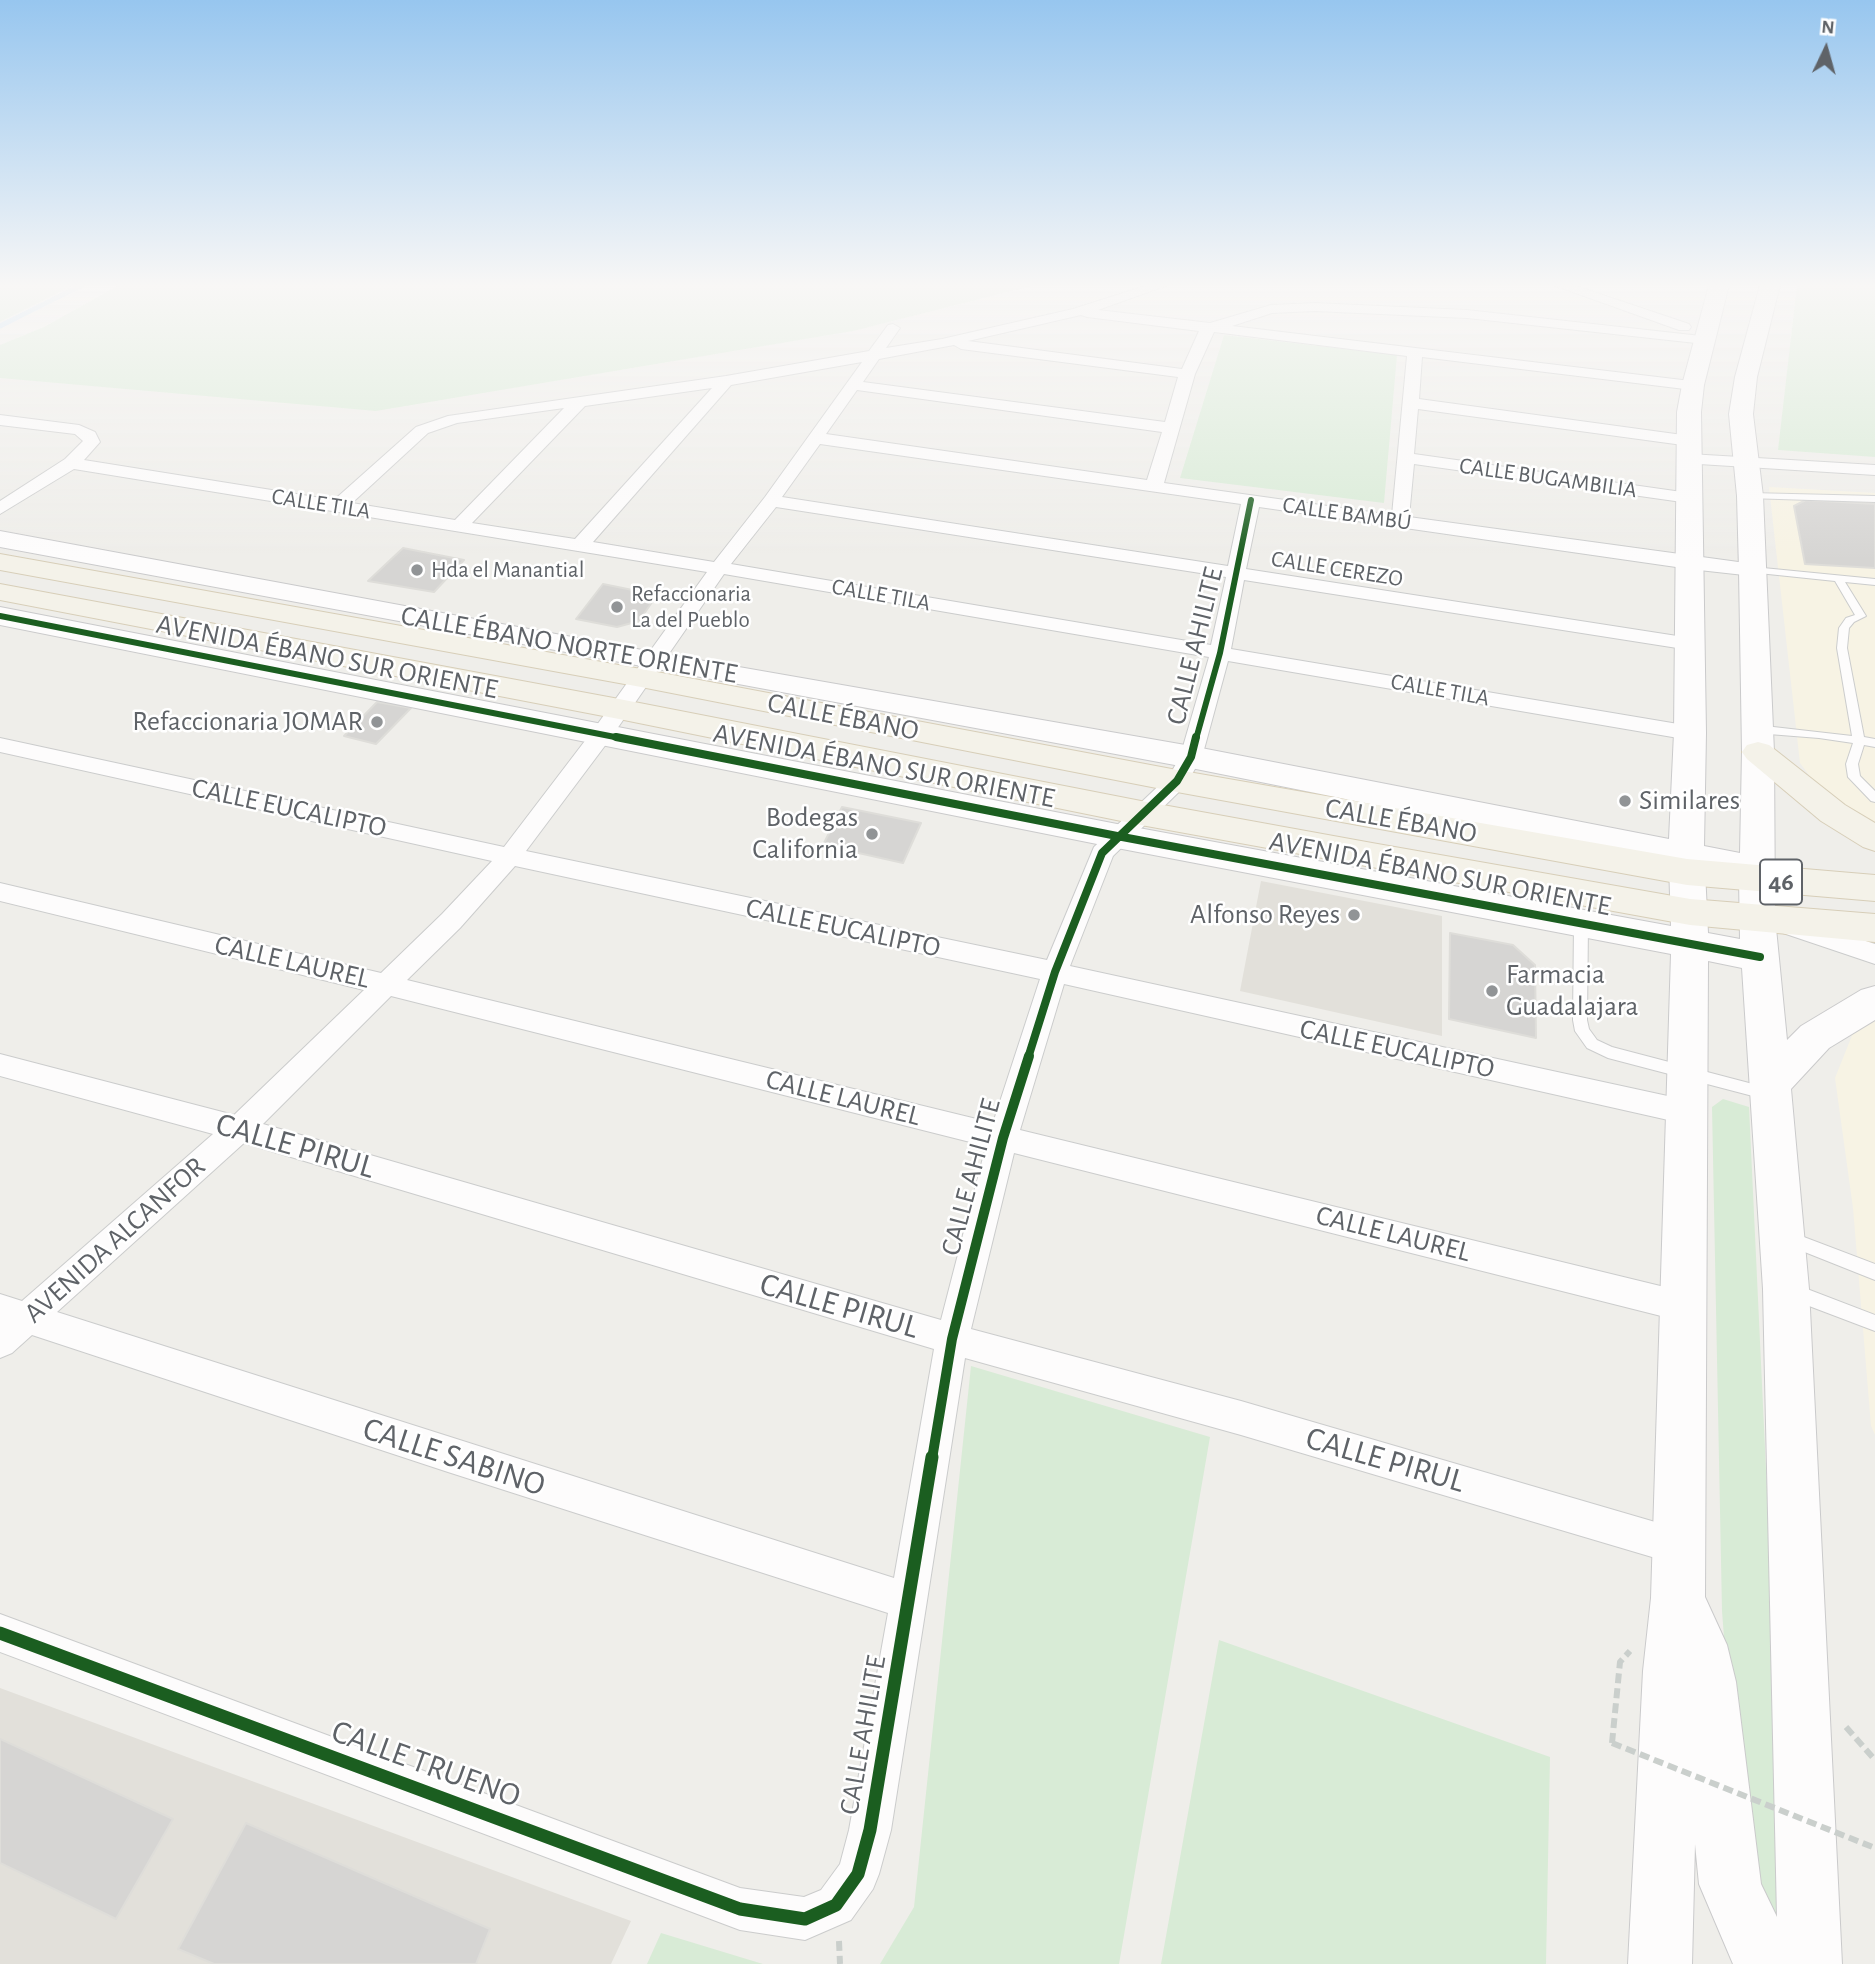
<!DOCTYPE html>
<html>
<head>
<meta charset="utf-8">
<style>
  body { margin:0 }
  #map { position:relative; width:1875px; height:1964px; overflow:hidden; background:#efeeea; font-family:"Alegreya Sans",sans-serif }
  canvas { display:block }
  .north { position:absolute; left:1791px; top:14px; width:70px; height:70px; -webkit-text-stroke:5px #fff; paint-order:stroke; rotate:5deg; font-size:19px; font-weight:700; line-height:28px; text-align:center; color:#5f6368 }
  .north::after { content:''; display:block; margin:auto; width:24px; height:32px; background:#5f6368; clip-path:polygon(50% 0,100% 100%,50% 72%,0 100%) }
</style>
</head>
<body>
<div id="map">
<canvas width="1875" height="1964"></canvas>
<div class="north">N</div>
</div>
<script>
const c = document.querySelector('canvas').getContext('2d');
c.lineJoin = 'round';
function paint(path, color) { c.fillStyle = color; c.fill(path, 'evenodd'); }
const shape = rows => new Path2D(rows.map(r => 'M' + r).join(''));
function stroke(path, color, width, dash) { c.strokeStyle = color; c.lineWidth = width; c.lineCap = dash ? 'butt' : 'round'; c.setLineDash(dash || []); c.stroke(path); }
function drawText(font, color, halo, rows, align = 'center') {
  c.font = font + ' "Alegreya Sans",sans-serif'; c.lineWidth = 5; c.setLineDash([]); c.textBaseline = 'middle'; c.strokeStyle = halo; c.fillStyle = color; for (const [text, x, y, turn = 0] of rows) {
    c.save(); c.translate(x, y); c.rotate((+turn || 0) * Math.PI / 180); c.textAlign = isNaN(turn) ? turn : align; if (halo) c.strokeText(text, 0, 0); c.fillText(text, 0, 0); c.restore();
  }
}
paint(shape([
  [1769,487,1875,493,1875,826,1821,791,1800,763],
  [1875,1014,1875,1435,1871,1426,1853,1208,1835,1078,1857,1023]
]), '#f7f3e4');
paint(shape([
  [1261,881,1442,916,1442,1036,1240,991],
  [0,1688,631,1921,611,1964,0,1964]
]), '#e2e0da');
paint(shape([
  [0,285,74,285,0,322],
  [119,285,1036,285,853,331,376,411,0,378,0,345,44,327],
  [1797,285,1875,285,1875,457,1778,450],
  [1224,335,1397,355,1384,503,1180,478],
  [1723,1099,1749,1107,1788,1939,1746,1913,1739,1834,1722,1611,1712,1107],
  [971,1366,1210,1437,1119,1964,880,1964,914,1907],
  [1219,1640,1550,1757,1546,1964,1161,1964],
  [661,1933,763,1964,647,1964]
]), '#d8ebd6');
stroke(shape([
  [0,326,82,285]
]), '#bfe0f9', 5);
const building = shape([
  [1806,500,1875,504,1875,568,1805,564,1794,506,1806,500],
  [403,548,464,560,434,592,368,581,403,548],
  [603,584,657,595,639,621,617,627,576,619,603,584],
  [377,702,411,708,376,744,344,736,377,702],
  [842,807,921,823,903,863,823,845,842,807],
  [1450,933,1513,945,1535,965,1536,1038,1449,1019,1450,933],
  [0,1739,173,1819,116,1919,0,1863,0,1739],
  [246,1823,490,1929,476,1964,214,1964,178,1949,246,1823]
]);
paint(building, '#d6d5d3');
stroke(building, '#deddd9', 2);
const lane = shape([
  [1750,493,1875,496,1875,502,1747,498,1747,494,1750,493],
  [1753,567,1875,579,1875,585,1845,582,1866,616,1854,622,1849,628,1847,648,1864,737,1875,739,1875,747,1864,745,1858,764,1860,776,1875,791,1875,802,1871,801,1848,777,1846,764,1853,743,1819,738,1756,733,1750,729,1756,725,1852,736,1837,648,1839,628,1846,618,1855,615,1835,581,1749,572,1749,568,1753,567],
  [1581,919,1588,924,1587,1020,1589,1029,1597,1040,1612,1047,1768,1088,1773,1090,1776,1094,1773,1098,1768,1100,1608,1058,1587,1048,1575,1031,1573,1020,1574,924,1581,919],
  [1788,1231,1875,1264,1875,1280,1782,1243,1780,1238,1782,1233,1788,1231],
  [1794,1284,1875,1315,1875,1331,1788,1298,1786,1292,1788,1286,1794,1284]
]);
const street = shape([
  [1148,285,1168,285,1098,310,1210,323,1271,305,1315,303,1467,310,1710,337,1712,340,1705,344,1467,318,1315,311,1272,313,1232,326,1699,382,1701,385,1693,390,1422,357,1419,399,1690,436,1698,441,1690,446,1418,409,1414,454,1689,493,1698,498,1689,503,1414,464,1409,517,1753,564,1762,570,1753,576,1690,569,1259,507,1246,569,1690,638,1697,640,1700,644,1697,648,1690,650,1244,580,1231,649,1690,726,1698,728,1701,733,1698,738,1690,740,1228,661,1202,757,1185,786,1113,856,1070,966,1686,1100,1696,1104,1700,1112,1696,1120,1686,1124,1064,984,1020,1130,1685,1292,1696,1296,1701,1307,1696,1318,1685,1322,1014,1153,971,1329,1241,1401,1679,1529,1692,1534,1697,1547,1692,1560,1679,1565,1241,1435,965,1358,891,1830,879,1874,873,1889,851,1920,805,1940,740,1930,0,1652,0,1614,740,1888,804,1897,821,1890,840,1864,849,1830,888,1613,448,1472,32,1335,12,1353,0,1358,0,1294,22,1301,213,1134,0,1076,0,1054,234,1115,364,990,0,901,0,883,381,973,442,914,492,861,0,752,0,738,504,847,594,729,707,572,74,469,0,514,0,501,65,459,83,441,75,434,0,425,0,415,79,425,95,432,100,442,84,460,334,500,416,427,448,416,726,376,869,351,888,325,893,324,900,328,886,348,942,339,1073,309,1148,285],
  [1081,315,1087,317,1199,331,1182,369,968,341,1081,315],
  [1214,332,1407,356,1392,515,1164,483,1195,374,1214,332],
  [954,345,961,349,1178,377,1165,422,863,382,879,359,954,345],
  [862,362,765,497,714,562,593,542,731,385,862,362],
  [712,388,575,539,472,523,585,406,712,388],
  [857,390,1162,432,1147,480,826,434,857,390],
  [564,408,455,520,352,503,428,433,457,423,564,408],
  [820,444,1241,504,1228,566,782,497,820,444],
  [776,507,1226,577,1211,645,731,564,776,507],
  [724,574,1209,657,1180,757,1169,776,1094,847,1047,960,526,851,610,739,724,574],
  [515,866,1040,979,993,1123,407,980,460,928,515,866],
  [391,996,986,1146,941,1320,263,1124,391,996],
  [244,1143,934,1349,894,1578,57,1312,244,1143],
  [1553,285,1573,285,1689,324,1691,327,1689,330,1679,330,1553,285],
  [1689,454,1875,465,1875,475,1683,463,1681,459,1689,454],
  [1792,917,1875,944,1875,964,1783,933,1779,926,1783,919,1792,917]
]);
const secondary = shape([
  [1709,285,1729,285,1704,385,1701,412,1706,733,1704,846,1740,853,1742,752,1739,570,1737,496,1729,414,1735,377,1760,285,1780,285,1757,377,1753,414,1763,496,1774,752,1775,918,1787,1040,1801,1026,1861,990,1875,986,1875,1020,1829,1048,1791,1089,1809,1289,1842,1964,1733,1964,1699,1884,1695,1844,1692,1964,1628,1964,1643,1671,1651,1598,1671,954,1117,848,0,625,0,607,1117,824,1671,926,1669,864,1191,768,0,547,0,531,653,652,1191,746,1669,839,1674,733,1677,412,1682,385,1709,285],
  [1705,871,1739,878,1740,939,1708,933,1705,871],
  [1708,961,1742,968,1763,1289,1777,1917,1761,1884,1736,1682,1727,1645,1705,1597,1708,961]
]);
const primary = shape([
  [0,554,641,669,1177,770,1687,859,1875,875,1875,901,1687,885,1177,792,641,687,0,570,0,554],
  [0,584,619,699,1141,801,1372,843,1690,899,1875,914,1875,942,1690,925,1141,825,619,719,0,600,0,584],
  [1758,742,1769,745,1845,805,1875,823,1875,851,1863,847,1821,821,1747,759,1742,752,1747,745,1758,742]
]);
stroke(lane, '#cbcccc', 2);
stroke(street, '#cbcccc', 2);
stroke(secondary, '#cacacb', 2);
stroke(primary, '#d7ceb8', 2);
stroke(shape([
  [1846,1727,1875,1760],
  [1612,1743,1620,1662,1630,1651],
  [839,1941,840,1964]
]), '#cacfcc', 6, [10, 5]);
paint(lane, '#fdfcfc');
paint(street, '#fdfcfc');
paint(secondary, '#fdfcfc');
paint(primary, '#f4f2e9');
stroke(shape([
  [1612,1743,1875,1848]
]), '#cacfcc', 6, [10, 5]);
stroke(shape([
  [0,616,625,739],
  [1196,739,1220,653,1251,500]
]), '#1b5e20', 6);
stroke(shape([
  [616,737,1117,836,1760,957],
  [1028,1058,1055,972,1102,853,1177,781,1191,757,1196,737]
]), '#1b5e20', 8);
stroke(shape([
  [932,1459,952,1339,1003,1138,1029,1056]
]), '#1b5e20', 10);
stroke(shape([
  [0,1633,740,1909,805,1919,836,1905,858,1874,870,1830,932,1457]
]), '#1b5e20', 13);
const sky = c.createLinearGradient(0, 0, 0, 560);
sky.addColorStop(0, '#97c6ef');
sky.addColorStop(0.51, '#f8f7f6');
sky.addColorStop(1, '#f8f7f600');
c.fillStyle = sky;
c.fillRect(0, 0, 1875, 560);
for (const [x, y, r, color] of [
  [417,570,7,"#919496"],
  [617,607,7,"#919496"],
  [377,722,7,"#919496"],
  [1625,801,7,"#919496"],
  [872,834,7,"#919496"],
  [1354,915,7,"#919496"],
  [1492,991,7,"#919496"]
]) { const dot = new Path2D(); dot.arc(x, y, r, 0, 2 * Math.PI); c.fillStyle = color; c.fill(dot); stroke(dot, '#fff', 2.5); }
drawText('23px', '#5f6368', '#fff', [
  ["CALLE BUGAMBILIA",1548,478,8],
  ["CALLE TILA",321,504,9],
  ["CALLE BAMBÚ",1347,514,8],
  ["CALLE CEREZO",1337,569,9],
  ["CALLE TILA",881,595,10],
  ["CALLE TILA",1440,690,10]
]);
drawText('23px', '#5f6368', '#fff', [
  ["Hda el Manantial",431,570],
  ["Refaccionaria",631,594],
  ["La del Pueblo",631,620]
], 'left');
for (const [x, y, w] of [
  [1781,882,42]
]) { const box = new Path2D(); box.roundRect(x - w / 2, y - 22.5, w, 45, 5); c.fillStyle = '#fff'; c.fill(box); stroke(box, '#5f6368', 2); }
drawText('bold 26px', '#5f6368', null, [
  ["46",1781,882]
]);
drawText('28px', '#5f6368', '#fff', [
  ["CALLE ÉBANO NORTE ORIENTE",569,645,10],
  ["CALLE AHILITE",1195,646,-76],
  ["AVENIDA ÉBANO SUR ORIENTE",327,657,11],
  ["CALLE ÉBANO",843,717,11],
  ["AVENIDA ÉBANO SUR ORIENTE",884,766,11],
  ["CALLE EUCALIPTO",289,808,12],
  ["CALLE ÉBANO",1401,821,10],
  ["AVENIDA ÉBANO SUR ORIENTE",1440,874,11],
  ["CALLE EUCALIPTO",843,928,12],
  ["CALLE LAUREL",292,962,13],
  ["CALLE EUCALIPTO",1397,1049,12],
  ["CALLE LAUREL",843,1098,14],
  ["CALLE AHILITE",971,1177,-75],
  ["CALLE LAUREL",1393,1234,14],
  ["AVENIDA ALCANFOR",115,1240,-42],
  ["CALLE AHILITE",863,1735,-80]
]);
drawText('28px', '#5f6368', '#fff', [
  ["Refaccionaria JOMAR",363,722],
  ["Similares",1639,801,"left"],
  ["Bodegas",858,818],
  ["California",858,850],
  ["Alfonso Reyes",1340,915],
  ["Farmacia",1506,975,"left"],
  ["Guadalajara",1506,1007,"left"]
], 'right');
drawText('33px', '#5f6368', '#fff', [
  ["CALLE PIRUL",295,1146,16],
  ["CALLE PIRUL",839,1306,16],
  ["CALLE SABINO",454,1457,18],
  ["CALLE PIRUL",1385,1460,16],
  ["CALLE TRUENO",426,1764,20]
]);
</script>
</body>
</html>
